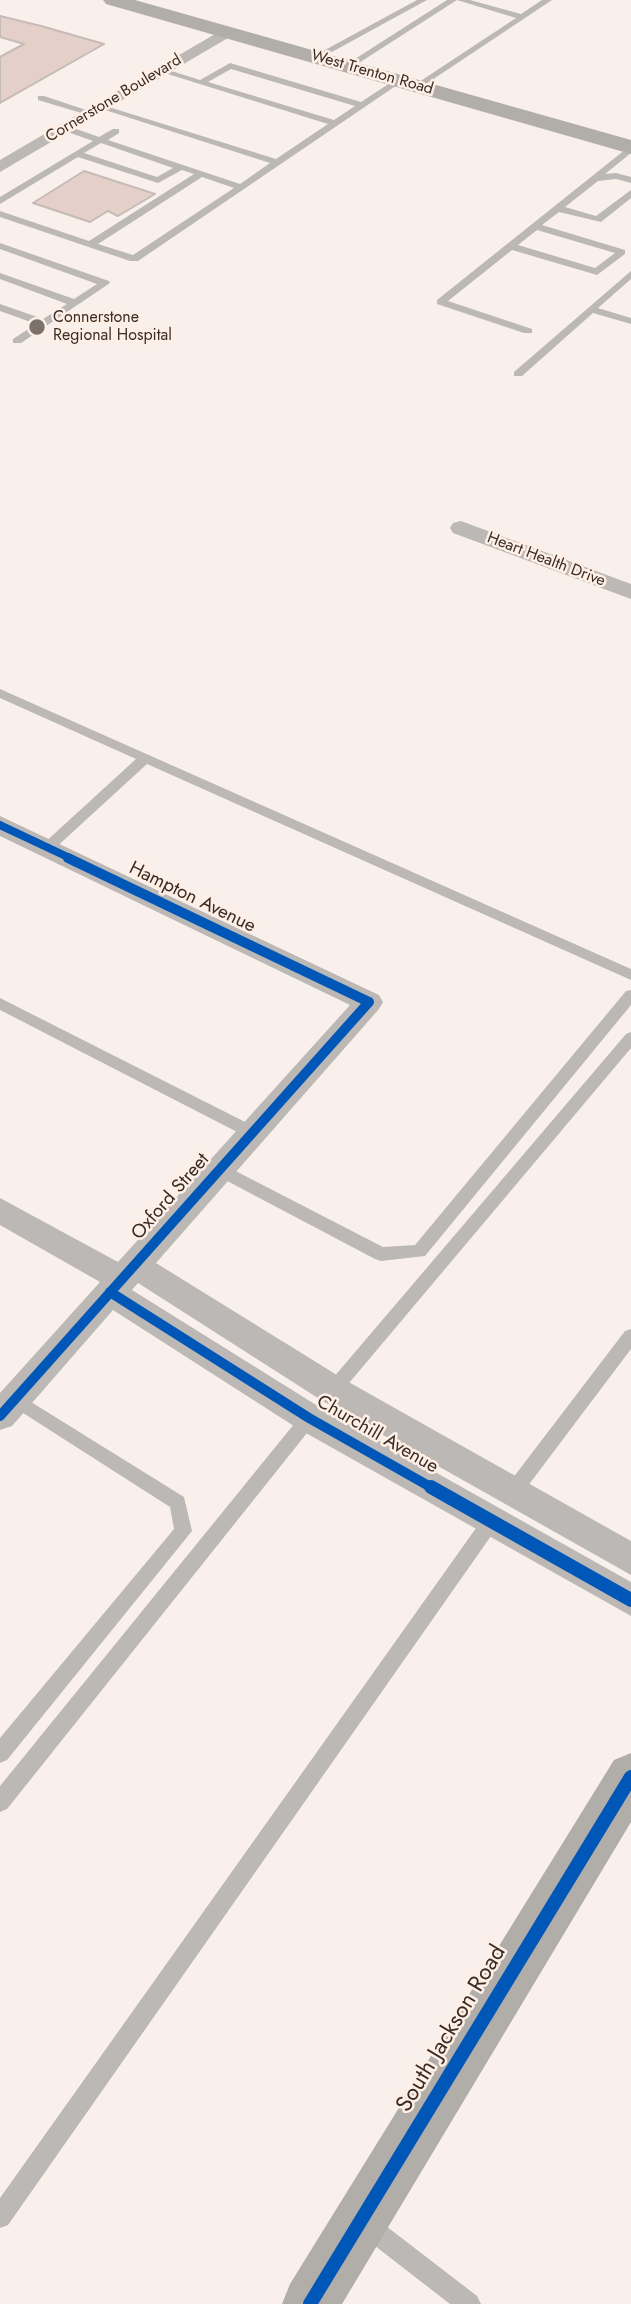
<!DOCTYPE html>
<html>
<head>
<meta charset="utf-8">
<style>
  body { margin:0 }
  canvas { display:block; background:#f9f0eb }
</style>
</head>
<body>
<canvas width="631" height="2304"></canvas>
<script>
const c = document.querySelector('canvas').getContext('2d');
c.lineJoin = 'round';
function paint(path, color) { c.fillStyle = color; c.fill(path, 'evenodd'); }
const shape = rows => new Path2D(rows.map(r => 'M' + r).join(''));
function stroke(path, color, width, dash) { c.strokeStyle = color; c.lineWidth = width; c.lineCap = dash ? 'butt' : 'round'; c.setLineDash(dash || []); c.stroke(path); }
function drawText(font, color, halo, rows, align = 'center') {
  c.font = font + ' Jost,sans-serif'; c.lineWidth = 5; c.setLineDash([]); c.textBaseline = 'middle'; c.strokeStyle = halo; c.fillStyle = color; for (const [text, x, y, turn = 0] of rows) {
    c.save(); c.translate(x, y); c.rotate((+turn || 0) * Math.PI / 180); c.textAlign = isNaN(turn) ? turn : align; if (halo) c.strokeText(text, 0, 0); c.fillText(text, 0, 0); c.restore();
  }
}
const building = shape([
  [0,16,41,26,104,44,0,103,0,57,24,44,0,37,0,16],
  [84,171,155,194,118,216,108,211,90,222,33,203,84,171]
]);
paint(building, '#e4d0c9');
stroke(building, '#c5bbb7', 2);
paint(shape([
  [417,0,427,0,319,59,312,57,417,0],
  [447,0,470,0,521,14,542,0,552,0,420,88,413,86,516,18,457,0,351,68,344,66,447,0],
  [230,63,361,102,396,79,403,81,138,261,130,261,0,217,0,211,89,241,194,174,182,170,158,183,78,157,0,204,0,197,93,141,62,130,62,126,65,125,99,137,113,129,119,129,119,133,108,140,240,184,270,163,99,108,99,104,276,159,328,124,158,71,162,68,200,80,230,63],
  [231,69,355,106,334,120,208,82,231,69],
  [101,143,173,168,157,177,84,153,101,143],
  [202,177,234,188,133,255,98,244,202,177],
  [38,96,44,96,95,113,88,115,38,100,38,96],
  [631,145,631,153,605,174,616,173,631,177,631,183,616,179,598,181,565,207,596,216,631,190,631,198,601,222,559,212,542,225,625,250,625,254,597,275,512,250,448,301,532,329,532,333,524,333,437,304,437,300,631,145],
  [537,230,615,253,595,268,518,245,537,230],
  [0,243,109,281,110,283,21,343,13,343,13,339,36,324,0,311,0,304,43,319,67,304,0,279,0,273,74,299,97,284,0,249,0,243],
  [631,271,631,279,598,308,631,318,631,324,593,313,522,376,514,376,514,372,631,271],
  [0,689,631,969,631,980,147,764,52,851,42,851,40,848,42,845,136,759,0,698,0,689],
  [631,990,631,1005,425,1256,381,1261,375,1259,212,1173,210,1169,212,1165,218,1163,224,1165,383,1247,415,1245,626,991,631,990],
  [0,998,257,1128,259,1132,257,1136,251,1138,245,1136,0,1010,0,998],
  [631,1032,631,1048,339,1395,333,1397,327,1395,324,1390,327,1385,626,1034,631,1032],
  [631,1329,631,1349,518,1499,512,1501,506,1499,503,1493,506,1487,625,1331,631,1329],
  [15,1392,184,1497,192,1531,7,1760,0,1763,0,1738,174,1529,170,1507,9,1404,6,1399,9,1394,15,1392],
  [309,1410,315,1413,318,1418,315,1423,7,1809,0,1812,0,1786,303,1413,309,1410],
  [492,1512,498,1514,501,1520,498,1526,8,2225,0,2228,0,2198,486,1514,492,1512],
  [365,2213,373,2216,477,2296,481,2304,450,2304,357,2232,354,2224,357,2216,365,2213]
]), '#bcb8b5');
paint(shape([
  [227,27,233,29,235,32,233,35,0,172,0,160,227,27],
  [461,521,631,584,631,599,453,533,450,528,453,523,461,521],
  [0,816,379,995,383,1002,379,1009,156,1263,345,1380,631,1541,631,1575,321,1400,138,1283,132,1290,321,1408,631,1582,631,1616,297,1428,113,1310,12,1426,0,1430,0,1393,100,1282,0,1225,0,1198,118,1262,350,1005,0,836,0,816]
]), '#bcb8b5');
paint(shape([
  [103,0,135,0,631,140,631,154,106,4,103,0],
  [631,1753,631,1822,342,2304,282,2304,290,2284,614,1760,631,1753]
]), '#b1ada9');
stroke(shape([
  [0,825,72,859]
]), '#0057b8', 8);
stroke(shape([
  [110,1292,309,1418,434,1489],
  [0,1416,369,1002,68,858]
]), '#0057b8', 10);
stroke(shape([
  [431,1487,631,1600],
  [310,2304,631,1777]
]), '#0057b8', 14);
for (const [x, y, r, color] of [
  [37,327,9,"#7c726c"]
]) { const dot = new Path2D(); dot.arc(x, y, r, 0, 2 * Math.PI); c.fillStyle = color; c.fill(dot); stroke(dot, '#ffefe5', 2.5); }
drawText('16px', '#382e28', '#ffefe5', [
  ["West Trenton Road",372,73,16],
  ["Cornerstone Boulevard",114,99,-31],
  ["Heart Health Drive",546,560,21]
]);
drawText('16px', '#382e28', '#ffefe5', [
  ["Connerstone",53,318],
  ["Regional Hospital",53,336]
], 'left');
drawText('19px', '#382e28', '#ffefe5', [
  ["Hampton Avenue",192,898,26],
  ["Oxford Street",171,1197,-49],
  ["Churchill Avenue",377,1435,30]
]);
drawText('23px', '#382e28', '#ffefe5', [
  ["South Jackson Road",452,2029,-59]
]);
</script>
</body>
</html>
